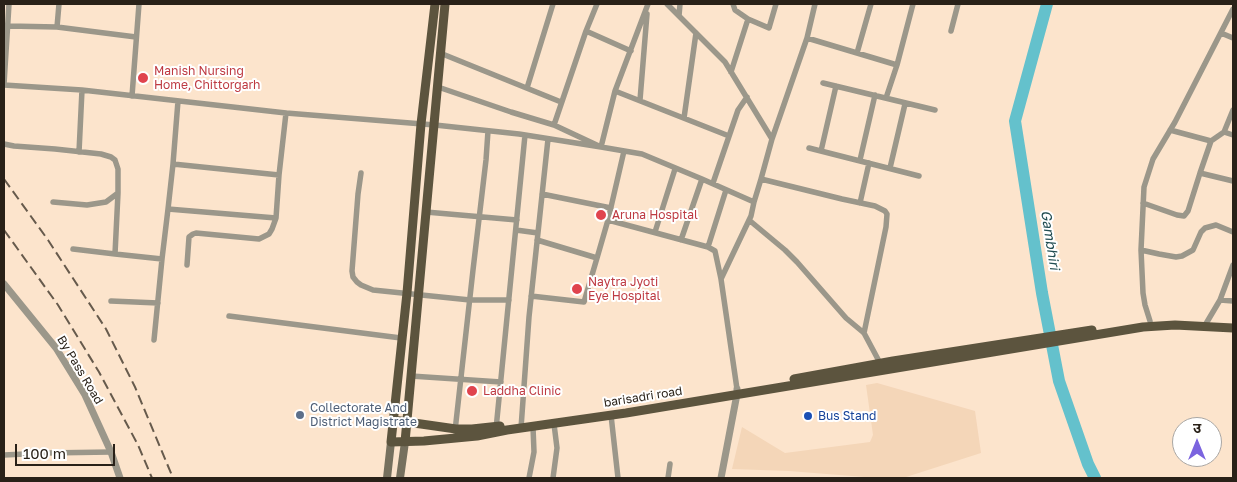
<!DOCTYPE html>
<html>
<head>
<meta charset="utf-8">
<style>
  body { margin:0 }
  #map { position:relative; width:1237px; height:482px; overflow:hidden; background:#fce4cc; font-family:"Golos Text","Noto Sans Devanagari",sans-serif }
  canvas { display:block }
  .frame { position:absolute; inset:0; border:5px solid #292118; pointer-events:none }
  .north { position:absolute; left:1172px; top:417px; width:50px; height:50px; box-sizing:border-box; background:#fff; border:1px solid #a9a6a3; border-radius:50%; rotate:0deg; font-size:14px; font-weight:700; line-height:20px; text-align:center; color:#292118 }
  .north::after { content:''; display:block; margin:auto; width:18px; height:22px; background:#7b64df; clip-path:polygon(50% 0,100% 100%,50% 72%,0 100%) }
  .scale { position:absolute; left:15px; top:444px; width:100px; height:22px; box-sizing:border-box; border:2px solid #292118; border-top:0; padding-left:6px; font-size:15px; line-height:18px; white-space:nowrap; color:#292118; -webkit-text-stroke:4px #fff; paint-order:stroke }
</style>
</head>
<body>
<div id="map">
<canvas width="1237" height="482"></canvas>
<div class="frame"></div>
<div class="north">उ</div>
<div class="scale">100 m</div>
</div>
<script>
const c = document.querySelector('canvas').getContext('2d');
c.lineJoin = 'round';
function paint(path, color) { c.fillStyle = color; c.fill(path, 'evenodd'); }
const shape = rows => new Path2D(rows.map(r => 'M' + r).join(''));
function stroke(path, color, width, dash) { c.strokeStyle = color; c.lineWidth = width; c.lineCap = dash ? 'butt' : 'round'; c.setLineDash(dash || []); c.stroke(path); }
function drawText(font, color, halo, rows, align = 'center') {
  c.font = font + ' "Golos Text",sans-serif'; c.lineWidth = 4; c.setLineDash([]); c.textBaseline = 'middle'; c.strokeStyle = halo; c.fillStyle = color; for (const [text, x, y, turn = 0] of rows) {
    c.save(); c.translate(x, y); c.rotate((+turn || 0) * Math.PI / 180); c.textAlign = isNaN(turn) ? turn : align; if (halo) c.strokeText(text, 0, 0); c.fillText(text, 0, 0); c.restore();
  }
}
paint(shape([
  [877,383,975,411,981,453,903,478,877,478,789,471,732,469,742,427,785,453,870,442,873,435,866,385]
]), '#f4d6b8');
stroke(shape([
  [1047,4,1015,121,1042,293,1059,381,1088,464,1095,478]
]), '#64c1cc', 12);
stroke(shape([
  [59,4,57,27,136,37],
  [597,4,586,31,631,51],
  [667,4,725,62,772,139,761,179,754,202],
  [733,4,735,10,748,19],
  [1233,9,1175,122,1153,159,1144,187,1141,250,1159,254,1176,257,1182,256,1193,250,1201,232,1205,228,1216,225,1233,232],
  [679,16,680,4],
  [8,26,57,27],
  [951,31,958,4],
  [1221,33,1233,38],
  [807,38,897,65],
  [440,53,561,102],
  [857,53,871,4],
  [731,72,748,19,769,28,776,4],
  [823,83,935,110],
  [4,84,9,4],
  [4,85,82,90,79,152],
  [438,87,511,112,554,125,601,147,615,91,648,4],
  [527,88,553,4],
  [82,90,286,113,435,125,519,134,601,147,642,154,702,179,754,202,751,216,721,279,737,389],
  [615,91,729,136],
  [132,96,139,4],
  [886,98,897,65,913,4],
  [640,100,647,14],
  [178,101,173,164,279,175,286,113],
  [684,118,696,33],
  [554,125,586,31],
  [1170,130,1211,141,1200,173,1233,181],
  [1224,132,1233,135],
  [772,139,807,38,815,4],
  [1211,141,1224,132,1233,110],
  [4,144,14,146,55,149,101,154,111,157,115,160,118,169,118,193,106,202,87,205,53,202],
  [809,148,919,176],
  [624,151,608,220,708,247,715,251,721,279],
  [821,151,836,86],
  [860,160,875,95],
  [173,164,168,209,276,218,279,175],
  [890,168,905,104],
  [361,173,358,194,352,271,353,277,357,282,361,285,373,290,470,300,509,300],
  [761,179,842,199,875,206,885,211,887,214,886,227,864,333],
  [713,183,738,110,747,97],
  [118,193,115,254,162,259,168,209],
  [542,194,611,208],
  [860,203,869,163],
  [1143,203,1177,215,1184,216,1188,211,1200,173],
  [426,212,517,220],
  [749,220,785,250,797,262,846,318,864,333,880,363],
  [516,230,538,233],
  [655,232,675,169],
  [681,240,702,179],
  [708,247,726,190],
  [73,249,115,254],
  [1141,250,1143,293,1145,305,1150,321],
  [597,258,608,220],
  [187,265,189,237,193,234,196,233,259,239,269,234,272,229,276,218],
  [531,296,584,302,597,258,537,240],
  [1220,300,1233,301],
  [111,301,158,303],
  [229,316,401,338],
  [1204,327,1220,300,1233,265],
  [154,340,162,259],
  [411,376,501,382],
  [611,415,618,478],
  [521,428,529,317,548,139],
  [496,429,525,135],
  [455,431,473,270,486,160,488,131],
  [4,455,46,453,111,452],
  [529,478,534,452,533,427],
  [553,478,557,448,554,424],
  [668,478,670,464]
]), '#9b978a', 5.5);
stroke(shape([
  [4,284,56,348,85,395,111,452,120,478],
  [721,478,737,394,737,389]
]), '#9b978a', 7);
stroke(shape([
  [387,478,391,442],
  [400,478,405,442]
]), '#76705e', 8);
stroke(shape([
  [435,4,421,124,407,293,391,442,424,441,477,436,507,430,626,413,1143,327,1175,325,1233,328],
  [794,379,893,361,1092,330],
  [393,420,456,429,472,429,500,426],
  [405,442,445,4]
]), '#5c543e', 9);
stroke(shape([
  [4,179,48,240,106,329,135,387,173,478],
  [4,230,58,305,99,372,138,445,152,478]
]), '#665a4c', 2, [10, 5]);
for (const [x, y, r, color] of [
  [143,78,6,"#e0444e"],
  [601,215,6,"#e0444e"],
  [577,289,6,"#e0444e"],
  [472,391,6,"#e0444e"],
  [300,415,5,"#5c6f8a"],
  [808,416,5,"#1a4fb4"]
]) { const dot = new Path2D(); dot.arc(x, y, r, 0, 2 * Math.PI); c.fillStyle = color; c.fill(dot); stroke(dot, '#fff', 2); }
drawText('12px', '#be3a42', '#fff', [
  ["Manish Nursing",154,71],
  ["Home, Chittorgarh",154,85],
  ["Aruna Hospital",612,215],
  ["Naytra Jyoti",588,282],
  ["Eye Hospital",588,296],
  ["Laddha Clinic",483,391]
], 'left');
drawText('12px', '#292118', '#fff', [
  ["By Pass Road",80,370,59],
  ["barisadri road",643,397,-9]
]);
drawText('12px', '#4e5e75', '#fff', [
  ["Collectorate And",310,408],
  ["District Magistrate",310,422]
], 'left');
drawText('12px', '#164399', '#fff', [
  ["Bus Stand",818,416]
], 'left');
drawText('italic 14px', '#224d52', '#fff', [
  ["Gambhiri",1050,240,81]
]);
</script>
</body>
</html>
